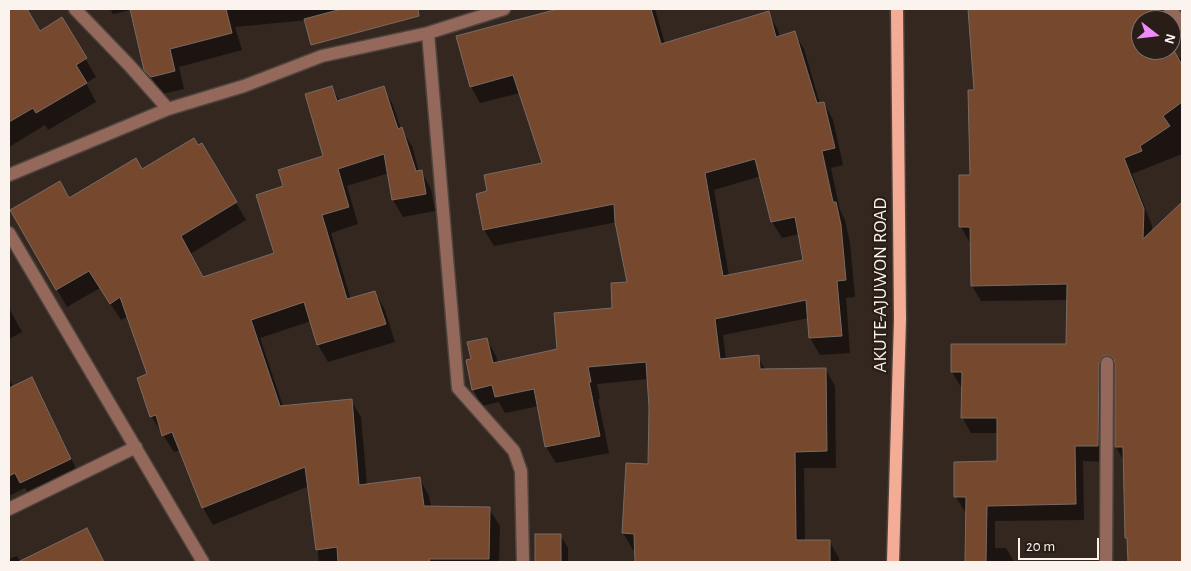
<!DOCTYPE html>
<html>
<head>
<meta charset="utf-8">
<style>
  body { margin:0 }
  #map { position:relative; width:1191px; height:571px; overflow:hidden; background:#332720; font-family:"Alegreya Sans",sans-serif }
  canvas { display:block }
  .frame { position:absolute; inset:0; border:10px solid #fbf3ee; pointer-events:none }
  .north { position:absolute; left:1131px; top:10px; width:50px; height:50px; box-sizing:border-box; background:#291d17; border:1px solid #7d736d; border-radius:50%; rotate:106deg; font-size:14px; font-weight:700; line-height:20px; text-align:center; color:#fbf3ee }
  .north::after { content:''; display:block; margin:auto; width:18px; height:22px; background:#ed8cf9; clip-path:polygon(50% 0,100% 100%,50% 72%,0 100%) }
  .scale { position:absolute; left:1018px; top:538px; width:81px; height:22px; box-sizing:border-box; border:2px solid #fbf3ee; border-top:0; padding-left:6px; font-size:15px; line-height:18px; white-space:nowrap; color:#fbf3ee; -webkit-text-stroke:4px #291d17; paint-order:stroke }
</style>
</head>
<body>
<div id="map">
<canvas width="1191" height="571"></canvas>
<div class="frame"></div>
<div class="north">N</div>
<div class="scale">20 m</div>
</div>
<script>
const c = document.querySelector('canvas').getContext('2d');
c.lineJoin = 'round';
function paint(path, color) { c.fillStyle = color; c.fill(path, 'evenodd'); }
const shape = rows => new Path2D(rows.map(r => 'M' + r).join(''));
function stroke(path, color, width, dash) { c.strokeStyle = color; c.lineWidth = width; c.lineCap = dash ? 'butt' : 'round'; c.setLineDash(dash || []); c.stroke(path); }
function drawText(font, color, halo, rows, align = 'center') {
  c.font = font + ' "Alegreya Sans",sans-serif'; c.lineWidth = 4.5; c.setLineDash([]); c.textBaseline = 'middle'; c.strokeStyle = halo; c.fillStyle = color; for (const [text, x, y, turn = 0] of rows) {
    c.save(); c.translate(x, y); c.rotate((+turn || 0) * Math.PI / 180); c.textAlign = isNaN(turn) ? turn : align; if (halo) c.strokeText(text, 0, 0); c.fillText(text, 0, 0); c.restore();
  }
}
paint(shape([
  [12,9,25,9,39,33,62,19,96,77,86,83,96,102,48,130,45,125,9,147,9,10],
  [110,9,358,9,359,15,235,27,242,50,179,67,184,89,162,94,146,70,131,10,113,14],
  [562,9,655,9,665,44,768,13,778,30,780,37,794,33,804,49,820,104,824,103,833,120,843,165,831,168,840,210,845,220,850,243,855,297,846,298,850,353,820,355,810,338,809,318,723,335,726,359,758,357,766,371,826,370,835,386,836,468,804,468,805,541,829,541,839,558,839,562,636,562,636,550,633,550,623,533,627,464,650,466,650,407,648,379,597,384,600,399,598,399,609,453,556,463,546,447,539,406,505,413,499,402,482,406,473,389,472,360,487,340,496,356,498,363,559,350,613,309,628,284,617,222,494,246,484,230,477,195,489,192,544,164,520,93,480,103,471,87,458,37],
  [761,176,772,222,782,238,799,234,804,261,729,276,714,190],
  [969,9,1126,9,1141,37,1141,50,1171,50,1171,47,1178,59,1181,57,1182,59,1182,154,1132,174,1152,226,1152,232,1182,204,1182,562,1130,562,1128,542,1126,538,1124,461,1116,447,1116,370,1111,372,1107,462,1083,461,1084,520,995,521,995,548,1006,548,1014,562,966,562,967,512,965,512,956,497,999,463,998,433,971,433,962,417,963,387,961,387,952,372,1067,345,1068,300,981,301,972,286,971,243,970,243,961,227,960,177,971,177,976,91],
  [332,87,340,102,383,87,393,105,401,129,412,146,419,172,421,171,431,189,435,211,403,217,393,200,389,173,347,186,358,224,331,233,351,300,375,292,385,310,395,342,328,362,318,345,311,321,260,338,283,406,351,400,361,417,367,485,419,478,429,496,431,507,489,509,500,526,499,562,319,562,309,486,213,525,203,508,181,450,174,452,151,416,148,375,128,316,121,320,100,288,67,307,12,211,68,199,202,145,246,220,190,254,203,278,276,254,285,187,324,157],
  [9,308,22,332,9,339],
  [9,378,13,387,32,378,41,394,79,475,31,498,25,488,9,496],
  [86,529,104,562,21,562],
  [560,535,568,548,568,562,537,562,536,536],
  [17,556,21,562,9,562,9,559]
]), '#0007');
const building = shape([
  [9,9,27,9,40,31,62,17,87,58,76,65,87,83,36,113,33,108,9,122,9,9],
  [130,9,226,9,232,33,170,49,175,71,151,77,144,70,130,9],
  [342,9,418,9,419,16,311,45,304,19,342,9],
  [558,9,651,9,661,44,769,11,776,37,795,31,817,103,824,102,835,148,822,151,833,202,836,202,841,225,846,280,837,281,842,336,809,338,806,300,715,319,720,359,759,355,760,369,826,368,827,451,795,452,796,540,830,540,830,562,635,562,634,534,622,533,626,463,648,464,649,407,646,362,588,367,591,382,589,382,600,436,545,447,534,389,495,397,492,385,472,390,466,360,471,359,467,342,487,338,493,363,557,349,554,313,612,308,611,283,627,282,615,222,614,204,483,230,476,194,487,191,484,175,542,163,513,75,470,87,456,36,558,9],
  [755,159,771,222,795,217,803,260,723,276,705,173,755,159],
  [968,9,1151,9,1157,20,1141,20,1141,50,1171,50,1171,45,1182,65,1182,102,1163,116,1170,126,1140,146,1142,151,1124,158,1144,209,1143,239,1182,202,1182,562,1128,562,1127,538,1125,538,1123,447,1115,447,1115,363,1114,359,1108,355,1103,356,1099,363,1098,446,1075,446,1076,504,987,506,986,562,965,562,966,497,954,497,954,462,997,461,997,418,961,418,962,372,951,372,951,344,1066,344,1067,284,971,286,970,227,959,227,959,175,970,175,968,90,974,90,968,9],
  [332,86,337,101,384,86,398,129,402,127,416,171,422,170,426,194,392,200,384,154,338,169,349,207,322,215,347,299,375,291,386,324,317,345,304,302,251,320,280,406,352,399,359,485,420,477,424,506,490,507,489,559,429,559,430,562,338,562,337,547,316,550,305,467,202,508,172,432,162,436,156,415,150,417,137,378,147,374,120,297,110,304,89,271,56,290,10,210,60,181,69,198,136,158,142,169,194,138,198,145,202,143,237,202,181,236,203,277,274,253,256,195,283,186,278,170,323,156,305,94,332,86],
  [32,377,71,459,20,483,15,473,9,476,9,388,32,377],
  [87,528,104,562,18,562,87,528],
  [535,534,561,534,561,562,535,562,535,534]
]);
paint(building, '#76492f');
stroke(building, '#796a63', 1);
const minor = shape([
  [75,9,129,65,168,109],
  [1170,9,1182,24],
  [428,33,458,388,514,451,521,471,523,562],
  [9,175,168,109,244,86,322,56,428,33,504,9],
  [9,233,203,562],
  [9,509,136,447],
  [1106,562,1107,363]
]);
const major = shape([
  [893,562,900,319,897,9]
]);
stroke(minor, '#4f443d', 15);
stroke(major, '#4f443d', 15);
stroke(minor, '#94695c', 12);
stroke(major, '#f4ac97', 12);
drawText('19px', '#fbf3ee', '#291d17', [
  ["AKUTE-AJUWON ROAD",880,285,-90]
]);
</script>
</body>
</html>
